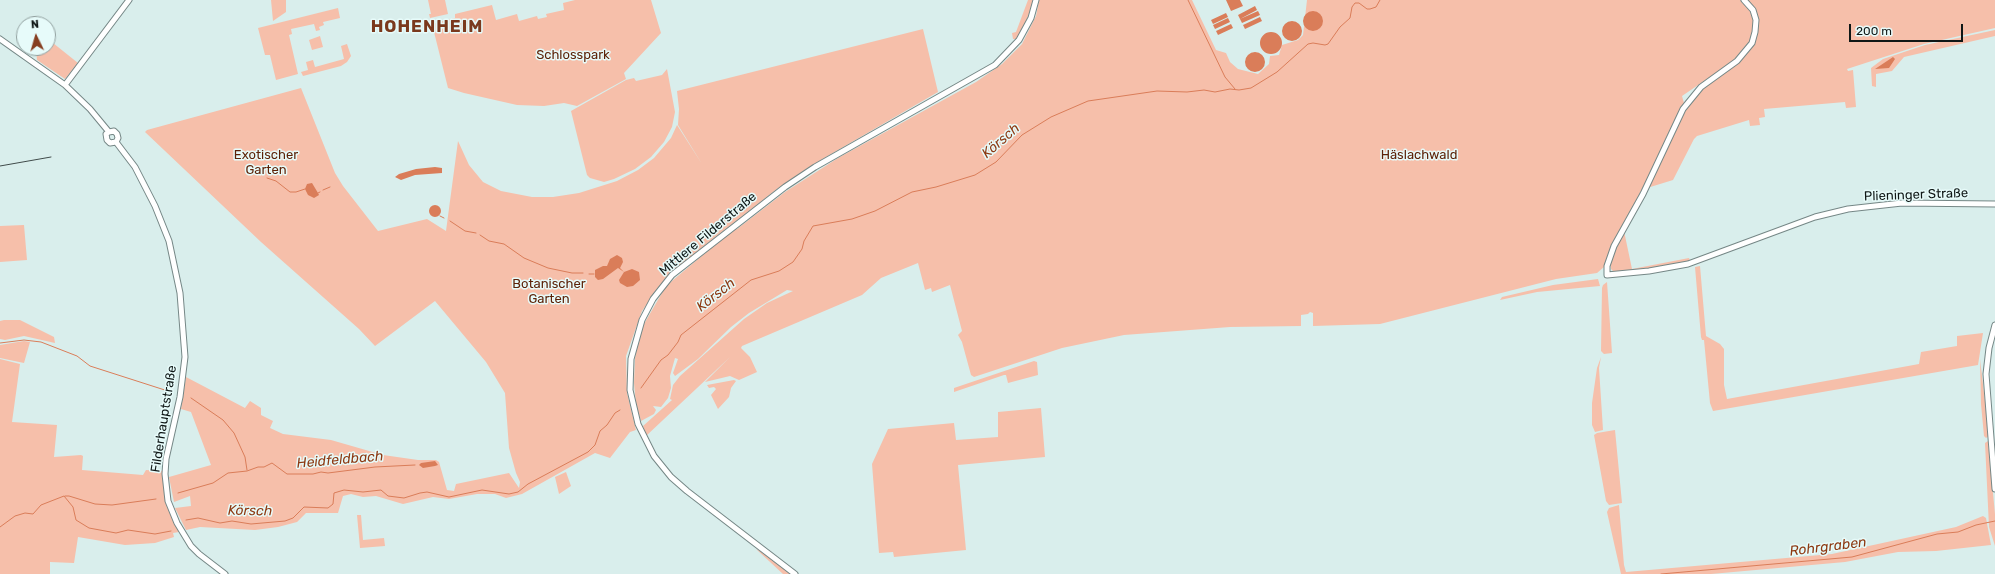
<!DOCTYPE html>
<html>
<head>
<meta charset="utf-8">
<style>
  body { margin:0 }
  #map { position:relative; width:1995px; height:574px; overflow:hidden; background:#d9eeec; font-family:Rubik,sans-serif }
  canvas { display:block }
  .north { position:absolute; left:16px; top:16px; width:40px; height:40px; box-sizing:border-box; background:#e7fbfa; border:1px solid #91a09f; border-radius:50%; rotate:355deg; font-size:11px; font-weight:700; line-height:16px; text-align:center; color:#0f1716 }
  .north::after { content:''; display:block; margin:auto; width:14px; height:18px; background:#863e20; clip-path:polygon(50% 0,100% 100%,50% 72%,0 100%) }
  .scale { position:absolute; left:1849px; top:24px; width:114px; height:18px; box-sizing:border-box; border:2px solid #0f1716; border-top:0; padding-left:5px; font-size:12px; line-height:14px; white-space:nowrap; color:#0f1716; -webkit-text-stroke:3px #e7fbfa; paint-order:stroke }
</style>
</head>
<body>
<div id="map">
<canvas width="1995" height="574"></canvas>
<div class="north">N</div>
<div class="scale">200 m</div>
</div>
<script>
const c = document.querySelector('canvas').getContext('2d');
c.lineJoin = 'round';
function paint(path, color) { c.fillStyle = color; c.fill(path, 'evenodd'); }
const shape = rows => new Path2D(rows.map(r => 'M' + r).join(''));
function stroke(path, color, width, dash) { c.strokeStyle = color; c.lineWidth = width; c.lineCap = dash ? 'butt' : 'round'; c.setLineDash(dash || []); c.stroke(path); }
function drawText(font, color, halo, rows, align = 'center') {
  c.font = font + ' Rubik,sans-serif'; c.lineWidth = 3; c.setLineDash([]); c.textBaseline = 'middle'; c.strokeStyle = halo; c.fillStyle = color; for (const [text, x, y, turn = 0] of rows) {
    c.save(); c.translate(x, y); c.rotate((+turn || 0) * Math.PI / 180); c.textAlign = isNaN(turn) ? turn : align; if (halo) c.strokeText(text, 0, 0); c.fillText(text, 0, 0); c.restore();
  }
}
paint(shape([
  [271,0,286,0,286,12,273,21],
  [428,0,445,0,448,14,430,18,429,14,431,14],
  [575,0,651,0,661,33,624,73,626,79,577,106,564,103,544,106,517,105,464,93,448,88,432,24,455,18,455,14,492,5,496,20,517,14,519,21,537,16,538,19,547,17,546,14,564,10,563,3],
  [1028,0,1033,0,1029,14,1021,33,1016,39,1013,39,1012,33,1016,32],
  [1039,0,1192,0,1216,50,1226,53,1230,62,1238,69,1258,74,1269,64,1270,56,1279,55,1282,45,1298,40,1303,35,1307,0,1741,0,1750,11,1754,23,1749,44,1735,60,1682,96,1684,103,1604,267,1597,273,1556,279,1380,324,1313,326,1313,313,1310,312,1308,314,1301,315,1301,326,1230,327,1124,335,1062,348,974,377,971,375,962,342,958,335,962,331,950,285,932,292,931,288,925,290,918,263,881,278,862,295,742,346,741,348,750,357,757,372,739,380,730,376,705,382,730,357,646,436,643,426,672,400,670,399,673,385,680,376,744,319,767,303,793,291,787,290,749,313,731,327,698,359,675,376,673,373,678,359,675,358,670,376,671,388,668,398,661,407,653,406,656,410,654,414,641,421,636,405,634,383,635,358,638,339,644,324,666,286,735,228,737,229,785,192,838,158,976,82,1002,64,1022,44,1036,16],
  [1747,0,1995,0,1995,28,1924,44,1847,69,1848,71,1853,70,1856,107,1846,108,1845,102,1764,109,1765,117,1759,118,1760,125,1750,126,1749,120,1697,136,1694,139,1673,180,1647,188,1683,113,1703,87,1739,62,1752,46,1757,32,1758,20],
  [338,8,340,18,323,22,324,25,319,27,320,30,316,31,314,24,291,29,292,34,289,35,298,74,276,80,270,55,265,55,258,28],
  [923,29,938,92,814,164,777,189,674,270,657,290,642,311,626,356,627,393,636,430,630,432,610,458,595,453,522,494,506,498,495,494,477,494,449,499,433,497,403,504,376,496,363,497,351,494,343,496,338,513,306,513,297,522,278,527,255,530,200,527,186,530,175,508,191,506,190,496,174,502,169,477,211,465,191,412,181,409,186,377,245,408,250,401,261,408,261,415,273,421,270,428,283,434,331,440,383,455,418,460,436,460,439,462,447,490,454,491,456,484,509,473,519,488,520,482,516,473,509,448,505,393,486,362,435,301,375,346,359,329,261,242,145,132,147,130,301,88,335,173,343,186,378,231,427,219,446,231,458,141,469,165,483,182,501,191,532,197,553,197,579,193,617,181,638,170,654,158,671,138,677,125,702,164,678,125,679,109,677,91],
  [1995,30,1995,36,1904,57,1892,71,1876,74,1876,87,1872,86,1871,68,1883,59,1925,45],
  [320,36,323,47,312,50,309,40],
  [48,39,78,63,65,79,37,60,36,48,48,48],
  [347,44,351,56,347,62,341,66,303,76,301,72,308,70,306,62,313,60,315,67,344,59,341,46],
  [667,69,675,112,672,127,664,142,651,157,635,169,614,179,604,182,590,178,587,175,571,111,626,80,634,78,636,81,662,75],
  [24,225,27,260,0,262,0,226],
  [1624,231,1632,269,1689,258,1690,261,1669,266,1614,272,1611,269,1610,263],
  [1700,266,1706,336,1720,344,1724,349,1724,385,1727,399,1919,364,1921,352,1957,346,1957,336,1983,333,1978,365,1713,411,1710,403,1704,340,1702,340,1701,337,1695,267],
  [1598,279,1600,286,1537,292,1500,300,1502,297,1553,285],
  [1607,282,1612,353,1604,354,1601,351,1602,288,1603,285],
  [4,320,20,320,54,337,55,343,24,336,5,340,0,339,0,321],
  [24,341,30,342,24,363,0,358,0,345],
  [1601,357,1599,368,1603,430,1595,432,1592,425,1592,403,1597,368],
  [0,359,20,364,12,422,57,425,54,457,81,455,83,456,82,470,143,475,146,470,164,471,166,504,179,532,173,533,174,537,155,543,125,545,78,537,74,563,50,562,50,574,0,574],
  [1980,359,1989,436,1986,438,1984,436,1981,404],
  [1034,361,1037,362,1038,375,1008,383,1006,375,1004,375,954,392,954,388],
  [734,380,736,381,731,388,729,397,718,409,711,395,716,389,714,387,709,388,707,385],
  [1041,408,1045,457,958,465,966,550,894,557,893,552,879,553,872,464,888,429,954,423,956,440,998,437,998,412],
  [1615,430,1622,503,1609,505,1606,501,1594,435,1597,433],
  [1988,441,1995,514,1995,546,1989,527,1985,443],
  [566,472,571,486,559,494,555,477],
  [1619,505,1624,565,1626,572,1832,554,1956,527,1983,516,1986,518,1991,545,1936,551,1898,552,1845,562,1711,574,1621,574,1607,512,1609,508],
  [357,515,361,515,363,540,384,538,385,546,360,548],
  [756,549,764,553,790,574,783,574]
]), '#f6bfaa');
paint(shape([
  [1226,0,1240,0,1243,6,1231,11],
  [1255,6,1257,10,1240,19,1238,15],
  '1303 21a10 10 0 1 1 20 0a10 10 0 1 1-20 0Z',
  [1258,11,1260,15,1242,23,1240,19],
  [1226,13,1228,17,1213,24,1211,20],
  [1260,17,1262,21,1245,29,1243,25],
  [1228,18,1230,22,1215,29,1213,25],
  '1282 31a10 10 0 1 1 20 0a10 10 0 1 1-20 0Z',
  [1231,24,1233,28,1218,35,1216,31],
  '1260 43a11 11 0 1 1 22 0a11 11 0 1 1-22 0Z',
  '1245 62a10 10 0 1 1 20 0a10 10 0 1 1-20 0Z',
  [1893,57,1895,59,1889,68,1875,69],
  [435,167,442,168,442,173,415,175,401,180,395,177,399,174,416,169],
  [312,183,318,193,319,195,314,198,308,195,305,189,307,184],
  '429 211a6 6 0 1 1 12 0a6 6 0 1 1-12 0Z',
  [617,255,622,258,623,262,620,268,624,272,632,269,639,272,640,280,633,286,627,287,620,283,619,280,624,272,618,268,603,279,598,280,595,277,595,270,603,266,607,266,610,259],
  [435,461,438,465,435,466,423,468,419,465,421,463]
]), '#da7d59');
stroke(shape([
  [1188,0,1225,77,1235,89],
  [267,178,276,181,290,192,296,192,305,189],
  [323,190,330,187],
  [318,193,320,192],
  [440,216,444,218],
  [450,221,465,231,476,233],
  [480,235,489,241,504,244,524,258,548,268,572,273,583,273],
  [589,274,594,274],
  [0,343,24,340,41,342,77,356,90,366,171,392],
  [641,388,661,360,668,355,678,342,681,335,751,280,779,271,793,262,802,249,804,241,813,226,852,219,875,211,912,192,936,187,975,175,996,162,1022,135,1051,117,1088,101,1157,91,1187,92,1204,90,1215,92,1230,89,1239,90,1251,88,1277,72,1308,44,1313,43,1325,45,1328,44,1340,27,1350,18,1352,7,1355,3,1359,3,1367,9,1370,9,1376,7,1380,0],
  [191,398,223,420,234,433,245,457,247,470],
  [178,493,213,483,228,473,247,471,258,467,264,467,272,463,287,474,313,474,321,472,328,473,375,467,415,465],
  [65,496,69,496,95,504,112,505,156,499],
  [186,520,198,518,220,523,232,521,251,524,285,521,293,518,304,507,328,508,333,504,334,493,344,490,363,492,381,490,388,496,404,498,420,493,427,492,449,497,482,490,509,494,518,492,528,484,588,452,595,445,600,431,607,425,615,413,620,410],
  [0,527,15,516,25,513,33,514,41,505,64,496,73,507,76,520,89,528,116,533,128,530,155,534,171,531],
  [1661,574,1852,557,1937,534,1958,532,1976,525,1995,521]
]), '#da7d59', 1);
const secondary = shape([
  [1744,0,1753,10,1756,20,1755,32,1752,43,1737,61,1701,87,1683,109,1643,194,1614,246,1607,266,1607,275,1649,271,1688,264,1815,217,1848,209,1902,203,1995,204],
  [0,39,65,85,90,109,109,132],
  [65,85,129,0],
  [109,132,106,134,107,140,110,143,116,142],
  [109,132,114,131,117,134,118,138,116,142],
  [116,142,135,167,155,206,169,241,180,293,185,357,180,397,166,459,165,474,168,501,177,523,191,546,199,554,225,574],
  [1995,325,1989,348,1986,374,1995,489],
  [795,574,687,491,671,477,654,456,638,424,630,390,631,359,642,320,653,299,672,275,785,187,815,167,995,65,1019,40,1031,18,1036,0]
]);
stroke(secondary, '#758786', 7);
stroke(secondary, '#fff', 5);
stroke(shape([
  [0,166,51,157]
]), '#404b4a', 1);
drawText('13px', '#5d2207', '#e7fbfa', [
  ["Schlosspark",573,55],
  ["Exotischer",266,155],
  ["Garten",266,170],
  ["Häslachwald",1419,155],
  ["Botanischer",549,284],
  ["Garten",549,299]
]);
drawText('13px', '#0f1716', '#e7fbfa', [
  ["Plieninger Straße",1916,195,-2],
  ["Mittlere Filderstraße",708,234,-40],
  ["Filderhauptstraße",164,419,-81]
]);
drawText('italic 14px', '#8d3912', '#e7fbfa', [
  ["Körsch",1001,141,-41],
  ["Körsch",716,295,-38],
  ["Heidfeldbach",340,460,-5],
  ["Körsch",250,511,1],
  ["Rohrgraben",1828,547,-7]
]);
c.letterSpacing = '1px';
drawText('bold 17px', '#7a391d', '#e7fbfa', [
  ["HOHENHEIM",427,27]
]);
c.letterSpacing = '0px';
</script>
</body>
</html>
